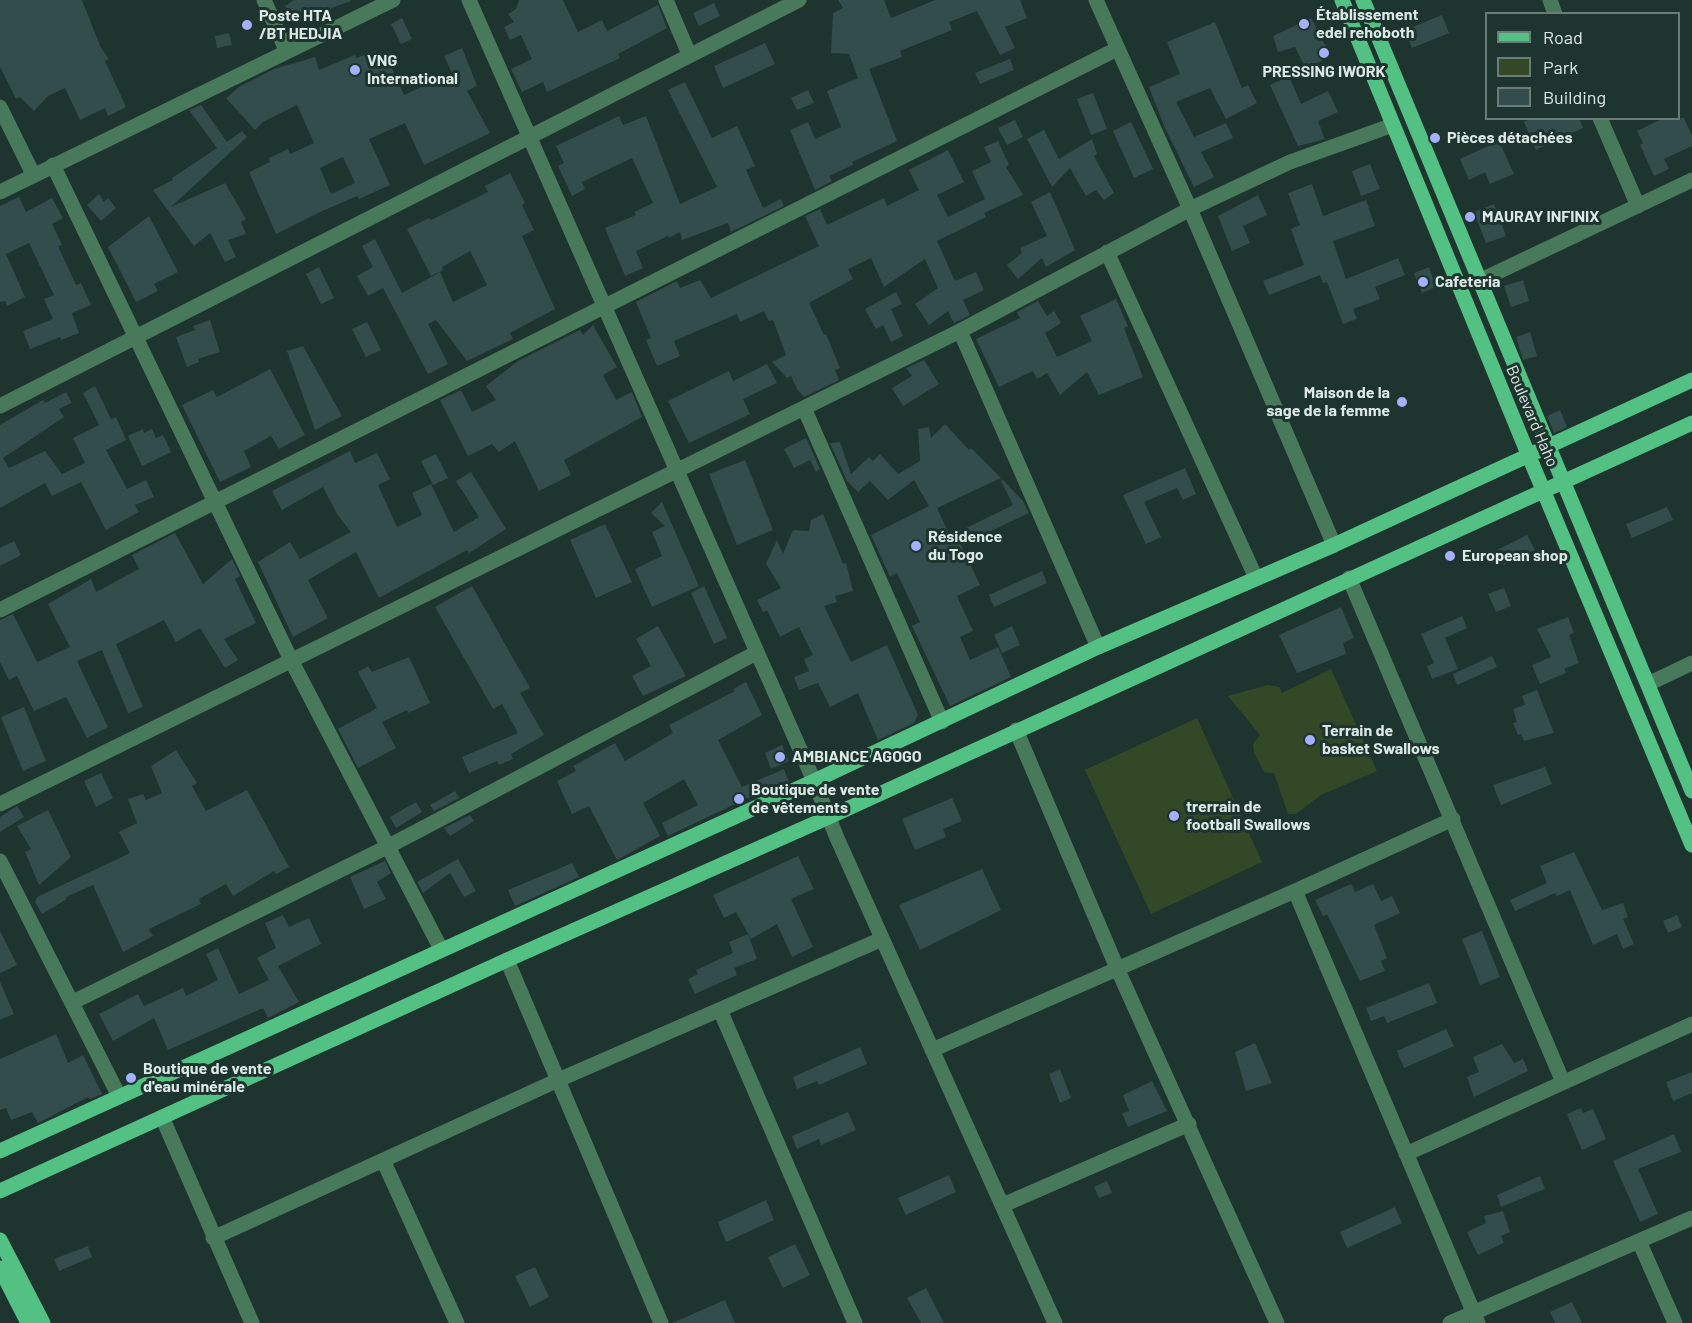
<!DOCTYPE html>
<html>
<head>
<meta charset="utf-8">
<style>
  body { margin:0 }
  #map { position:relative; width:1692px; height:1323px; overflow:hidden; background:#1e342f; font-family:Barlow,sans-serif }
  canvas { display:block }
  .legend { position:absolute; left:1485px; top:12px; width:195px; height:108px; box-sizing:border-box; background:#1e342f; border:2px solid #6a7c78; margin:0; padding:8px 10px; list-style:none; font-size:18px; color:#dce9e5 }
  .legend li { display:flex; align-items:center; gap:12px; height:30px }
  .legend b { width:30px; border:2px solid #6a7c78 }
</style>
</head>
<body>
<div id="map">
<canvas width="1692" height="1323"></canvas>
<ul class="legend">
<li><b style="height:8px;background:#52c183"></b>Road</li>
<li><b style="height:16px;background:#324827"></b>Park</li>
<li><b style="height:16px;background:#334c4c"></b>Building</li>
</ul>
</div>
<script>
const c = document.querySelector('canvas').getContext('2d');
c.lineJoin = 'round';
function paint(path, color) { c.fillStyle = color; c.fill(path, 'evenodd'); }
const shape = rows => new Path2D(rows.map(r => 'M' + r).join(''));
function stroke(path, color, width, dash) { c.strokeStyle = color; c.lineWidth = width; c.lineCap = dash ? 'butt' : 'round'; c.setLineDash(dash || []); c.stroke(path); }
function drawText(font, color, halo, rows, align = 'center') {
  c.font = font + ' Barlow,sans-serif'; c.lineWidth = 6; c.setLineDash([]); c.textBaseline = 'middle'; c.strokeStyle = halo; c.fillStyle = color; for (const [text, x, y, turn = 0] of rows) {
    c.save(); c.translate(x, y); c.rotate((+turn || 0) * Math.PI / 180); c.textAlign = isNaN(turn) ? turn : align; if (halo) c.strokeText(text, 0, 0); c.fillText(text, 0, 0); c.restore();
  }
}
paint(shape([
  [1331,669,1377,771,1321,795,1296,814,1288,814,1274,773,1264,772,1254,753,1253,744,1260,735,1228,696,1268,685,1279,687,1282,693],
  [1197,718,1262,862,1151,914,1085,770]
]), '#324827');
paint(shape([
  [0,0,82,0,101,48,109,59,105,61,126,107,108,116,105,108,80,120,65,88,48,96,34,111,20,97,16,99,0,67],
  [294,0,350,0,351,1,296,21,285,6],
  [519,0,563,0,578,32,602,20,607,31,658,5,667,28,618,54,620,58,547,92,543,82,522,92,511,69,532,59,521,35,510,40,504,27,514,22,508,14,516,9],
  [838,0,884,0,891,18,935,0,1020,0,1027,18,1005,27,1015,48,1000,55,977,11,949,22,952,30,900,51,902,57,869,69,897,141,852,162,853,165,829,176,832,181,815,190,790,130,808,122,815,139,841,127,827,91,858,78,849,54,831,53,833,13,843,8],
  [714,3,720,16,699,26,693,13],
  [1442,15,1449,33,1412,48,1405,30],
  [402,18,412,39,401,44,391,24],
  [1311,18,1331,56,1306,69,1295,47,1278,52,1273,36],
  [1215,22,1242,88,1248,85,1257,103,1226,119,1210,88,1176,102,1194,137,1226,123,1233,138,1201,152,1214,177,1194,187,1165,128,1149,87,1180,74,1167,42],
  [229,33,232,45,217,48,215,36],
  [765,43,775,64,723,88,714,66],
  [462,48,477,86,467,91,490,133,424,165,405,123,369,139,390,185,359,199,357,196,318,213,276,234,249,172,270,162,269,158,288,149,290,154,314,143,297,105,263,122,255,130,226,98,239,87,274,69,315,57,319,70,355,55,356,58,376,51,380,61,387,57,404,95,452,73,444,56],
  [343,157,355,183,331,194,320,168],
  [1010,59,1014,70,980,84,975,73],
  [1289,76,1301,104,1328,91,1338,112,1318,121,1325,139,1298,146,1270,85],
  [685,82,712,138,737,126,755,166,746,170,763,208,781,199,784,206,731,232,728,223,682,240,680,232,669,238,668,236,636,251,643,268,625,276,605,228,636,215,634,212,653,203,632,158,582,182,585,189,572,196,558,166,564,163,556,146,619,116,623,125,646,116,680,204,717,187,668,90],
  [808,90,814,103,797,110,791,98],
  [1093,93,1107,129,1091,135,1077,99],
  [201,105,227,142,242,131,247,137,171,207,225,183,246,219,241,222,246,234,228,240,236,257,225,262,210,233,194,246,153,190,173,180,172,178,217,148,189,110],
  [1532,118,1579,118,1583,128,1536,150,1524,122],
  [1664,118,1684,118,1692,136,1692,146,1664,159,1669,169,1654,176,1640,145,1643,143,1637,131],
  [1015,120,1023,137,1007,145,998,128],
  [1131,122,1153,169,1134,178,1113,131],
  [1044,130,1059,159,1092,139,1097,154,1094,156,1114,193,1104,200,1096,190,1086,196,1070,168,1052,187,1027,139],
  [998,141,1009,165,1006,167,1023,195,984,213,986,217,937,241,955,281,976,272,984,290,963,300,970,315,954,323,948,311,929,325,915,304,938,288,925,259,884,287,871,258,848,269,853,279,809,303,824,335,826,334,840,368,835,370,839,380,804,397,797,389,791,376,787,378,772,362,786,355,773,320,769,321,764,311,740,322,737,314,674,341,680,356,657,366,646,340,651,338,636,302,677,281,680,288,700,280,711,298,819,246,805,216,820,209,827,225,884,198,887,206,919,190,909,170,948,150,964,182,937,195,948,217,985,199,972,171,991,162,984,147],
  [1499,141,1514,174,1490,184,1485,172,1469,180,1460,159],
  [1370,164,1380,189,1361,196,1352,171],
  [510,173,525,203,522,205,534,230,522,236,555,309,510,333,513,339,467,361,436,320,428,324,448,364,428,374,383,288,368,296,357,276,373,267,362,246,375,239,402,293,440,272,453,302,487,285,470,251,442,267,443,270,431,276,407,229,429,218,431,220,488,192,485,186],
  [1312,184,1323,216,1366,200,1375,226,1333,241,1346,279,1398,258,1405,275,1375,287,1380,299,1353,309,1357,319,1343,324,1327,282,1323,283,1320,275,1269,295,1263,281,1304,265,1291,229,1300,225,1288,193],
  [1050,192,1075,250,1046,267,1042,258,1018,279,1007,265,1022,253,1020,248,1047,236,1031,202],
  [99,194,104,202,108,198,116,208,101,221,87,205],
  [1258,195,1267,215,1243,226,1250,243,1232,251,1218,216],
  [19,197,26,212,52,198,63,218,52,224,62,245,58,246,76,285,81,283,91,305,72,313,79,333,61,340,60,337,30,349,23,331,53,319,44,299,54,295,29,243,6,254,25,297,7,306,5,301,0,302,0,206],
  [1494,204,1506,236,1486,243,1474,212],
  [149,216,178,272,154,284,158,291,136,302,108,247],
  [319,267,334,298,321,304,306,274],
  [1429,267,1436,287,1422,293,1414,273],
  [1523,280,1529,301,1511,307,1504,286],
  [896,292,902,304,891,309,903,336,891,342,883,325,876,329,865,309],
  [1116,299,1128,326,1124,328,1143,377,1099,395,1087,372,1060,395,1047,373,1037,379,1033,371,999,387,976,339,1020,318,1017,312,1038,301,1047,316,1054,311,1061,323,1045,333,1057,357,1092,341,1080,316],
  [210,320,220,352,198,359,199,362,187,367,176,337,195,330,193,326],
  [367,322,381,350,366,357,352,329],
  [593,325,617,367,603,375,616,400,632,392,642,417,564,460,571,475,539,491,515,441,499,452,492,444,468,456,440,400,461,390,472,412,496,400,486,386,518,361,580,330,583,335],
  [1530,332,1537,356,1523,360,1516,337],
  [303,346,342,416,315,430,287,351],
  [924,360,939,384,903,406,892,388,912,376,906,368],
  [767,364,777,383,743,399,750,414,689,443,668,401,729,371,733,381],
  [270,369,305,435,279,449,271,436,244,451,251,467,220,482,182,405,213,390,217,397],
  [95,386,111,419,116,417,126,440,106,450,127,489,146,480,154,497,135,505,139,512,106,530,81,482,52,496,45,483,0,508,0,425,43,400,45,403,66,392,72,403,59,409,64,417,3,458,9,468,45,451,62,474,85,463,73,438,99,425,83,393],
  [1560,410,1567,427,1554,433,1547,416],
  [945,424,969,450,971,448,1001,478,937,508,950,536,1013,505,1001,481,1003,480,1023,501,1029,513,961,545,980,585,957,596,973,631,960,637,970,660,998,647,1011,677,950,706,912,626,920,622,897,573,890,577,871,535,929,506,914,480,888,500,870,481,858,492,847,481,830,443,840,442,851,474,869,457,873,461,880,454,898,474,920,461,918,429,929,427,931,438],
  [143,429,144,433,152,429,156,438,163,435,171,452,142,466,128,436],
  [806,438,820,469,816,472,810,460,794,468,784,449],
  [350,451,355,463,377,453,390,479,378,485,397,527,422,515,412,493,431,484,454,532,479,517,456,481,471,472,506,529,469,553,467,550,379,598,356,552,308,580,328,618,293,637,258,562,290,542,300,559,351,532,337,514,323,487,282,510,272,491],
  [436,454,448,478,433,485,421,461],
  [745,460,773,530,737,545,709,474],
  [1185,468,1196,494,1183,500,1177,488,1144,502,1161,537,1146,544,1123,495],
  [662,502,699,586,652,607,635,569,662,556,652,532,665,526,651,513],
  [1667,507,1673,520,1632,538,1626,524],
  [823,514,843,564,846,563,853,591,835,596,837,602,824,606,851,662,887,645,918,715,914,723,878,740,858,693,830,707,818,683,799,690,794,677,809,671,804,659,813,655,799,627,780,637,767,610,763,612,757,600,781,588,766,564,777,540,783,554,793,530,809,531,811,520],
  [605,524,632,582,596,598,570,540],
  [175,533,203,584,232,559,240,576,235,579,256,623,224,639,238,660,225,668,200,628,176,642,164,620,116,644,143,707,128,713,102,650,77,661,108,727,87,738,66,697,34,711,17,676,9,680,0,662,0,620,13,614,37,662,70,647,48,604,91,579,96,592,139,569,132,555],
  [1527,535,1535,550,1504,565,1497,550],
  [14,541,21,555,0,566,0,548],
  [1042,571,1047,583,994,607,989,595],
  [472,586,530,688,520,693,544,735,511,754,513,759,499,765,497,761,469,773,462,757,518,733,502,704,493,709,435,607],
  [704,586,727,638,714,644,691,593],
  [1504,588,1511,606,1496,612,1488,594],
  [1341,607,1354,638,1343,643,1346,654,1297,673,1279,635],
  [1462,616,1467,628,1445,638,1458,669,1432,679,1427,666,1434,663,1421,634],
  [1568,617,1574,633,1569,635,1579,663,1564,669,1566,673,1540,684,1532,665,1551,657,1537,629],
  [658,626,686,676,643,696,632,676,651,666,636,639],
  [1012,626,1020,645,1002,653,994,635],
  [1492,656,1497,667,1457,685,1453,674],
  [409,657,430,703,408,713,407,710,382,722,396,748,358,768,338,729,377,708,358,672,368,666,372,672],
  [746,682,762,715,718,740,742,787,784,769,789,782,759,795,758,793,668,836,662,823,698,805,684,779,643,803,660,836,617,860,589,806,572,814,557,781,576,771,573,766,615,743,625,761,673,733,669,725,735,691,733,689],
  [1537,690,1554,733,1524,741,1521,734,1518,735,1513,723,1517,722,1513,709,1525,705,1522,696],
  [24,707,46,761,23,771,1,717],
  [782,745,789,761,771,769,765,753],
  [176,750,197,783,192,786,206,811,247,790,289,867,276,874,274,871,233,896,226,884,199,899,201,904,149,929,153,936,123,952,93,885,66,897,67,899,42,914,35,902,37,897,130,853,119,832,137,823,128,799,143,794,146,800,162,793,151,766],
  [1545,767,1552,784,1501,805,1493,785],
  [101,773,113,798,96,807,84,781],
  [455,791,459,798,434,811,430,805],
  [952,798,962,821,943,829,946,837,915,850,902,819],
  [416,802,422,812,396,828,390,817],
  [17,806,24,817,0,832,0,817],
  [48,810,71,857,39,885,25,852,31,849,17,826],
  [470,815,474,821,450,836,444,828],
  [1574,852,1602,910,1623,903,1628,917,1623,919,1634,944,1623,949,1617,934,1593,945,1570,890,1557,896,1555,893,1515,911,1510,900,1547,883,1540,866],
  [798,856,814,889,791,899,813,947,792,957,777,924,751,939,736,912,724,918,713,895],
  [458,859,476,891,464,897,450,873,423,893,417,882],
  [385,861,391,873,377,882,386,899,364,909,350,877],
  [572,863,579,877,515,906,508,890],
  [982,869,1001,910,920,950,899,905],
  [1351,884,1355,892,1373,884,1381,901,1392,896,1400,913,1374,925,1387,958,1381,961,1385,971,1360,981,1327,914,1323,916,1315,900],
  [283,915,289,927,309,918,321,944,278,966,299,1002,268,1018,263,1008,168,1050,154,1018,113,1041,99,1014,138,994,144,1006,183,988,186,996,218,980,206,954,218,948,239,994,269,980,257,958,276,948,265,923],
  [1677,915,1682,927,1668,933,1663,921],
  [0,931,17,965,0,973],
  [1482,931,1500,977,1480,985,1462,939],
  [748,934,757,959,734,968,737,975,695,994,688,979,698,974,696,970,733,953,729,942],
  [0,982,14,1014,0,1020],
  [1429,983,1437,1003,1387,1023,1384,1016,1371,1021,1366,1008],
  [1446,1029,1454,1046,1404,1068,1397,1051],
  [56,1034,68,1063,83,1055,102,1094,90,1099,88,1097,38,1123,32,1112,11,1120,6,1108,0,1110,0,1059],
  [1255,1043,1272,1083,1246,1091,1235,1052],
  [1502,1044,1514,1063,1523,1059,1528,1071,1474,1097,1467,1077,1479,1072,1473,1057],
  [860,1047,867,1064,819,1085,817,1081,797,1089,793,1077],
  [1060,1069,1071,1098,1060,1103,1049,1074],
  [1692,1072,1692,1093,1673,1101,1666,1082],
  [1152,1081,1167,1111,1128,1127,1122,1113,1129,1111,1123,1095],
  [1581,1108,1583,1113,1593,1109,1606,1139,1582,1150,1567,1114],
  [848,1112,856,1130,821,1145,819,1139,797,1149,792,1136],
  [1674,1134,1681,1152,1638,1169,1658,1214,1640,1222,1613,1161],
  [949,1175,956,1192,906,1215,898,1198],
  [1540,1176,1545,1189,1501,1207,1497,1195],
  [1107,1181,1112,1193,1099,1198,1094,1187],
  [766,1200,774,1220,726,1242,718,1222],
  [1395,1207,1402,1223,1347,1248,1340,1232],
  [1503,1211,1510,1232,1501,1236,1504,1243,1478,1255,1467,1232,1486,1223,1484,1216],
  [795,1244,810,1275,783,1288,768,1257],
  [88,1246,92,1257,59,1271,54,1259],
  [535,1267,549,1297,530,1307,515,1276],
  [926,1288,944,1323,921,1323,907,1298],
  [725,1300,735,1323,672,1323],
  [1572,1302,1582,1323,1555,1323,1550,1312]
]), '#334c4c');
stroke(shape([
  [264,0,286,50],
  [469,0,814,781,837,838,1055,1323],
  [666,0,689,54],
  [1096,0,1190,209,1334,545],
  [1550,0,1555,14],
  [0,107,33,174],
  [1600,118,1638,206],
  [53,165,291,660,441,949],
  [0,192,393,0],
  [1107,252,1256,578],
  [1479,281,1692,180],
  [960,331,1098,647],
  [0,406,799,0],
  [804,408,942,722],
  [1349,578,1563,1082],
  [0,610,1117,49],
  [1648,684,1692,663],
  [1016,730,1117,968,1277,1323],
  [0,804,960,331,1190,209,1290,162,1393,125],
  [0,861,119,1096],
  [1295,891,1478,1323],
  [507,960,661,1323],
  [73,1002,389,846,756,653],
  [720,1010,855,1323],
  [932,1050,1295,891,1453,819],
  [162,1117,252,1323],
  [1406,1154,1692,1024],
  [383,1160,457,1323],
  [1003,1205,1189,1124],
  [213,1238,556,1081,882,939],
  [1639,1241,1675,1323],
  [1450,1323,1692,1218]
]), '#47795a', 15);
stroke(shape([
  [1342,0,1528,454,1692,845],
  [1363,0,1692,791],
  [0,1151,814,781,1098,647,1334,545,1692,380],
  [0,1191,507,960,829,817,1692,423],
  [0,1240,43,1323],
  [0,1268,28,1323]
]), '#52c183', 15);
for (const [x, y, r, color] of [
  [1304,24,6,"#a5b1fc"],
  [247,25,6,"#a5b1fc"],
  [1324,53,6,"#a5b1fc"],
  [355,70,6,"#a5b1fc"],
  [1435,138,6,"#a5b1fc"],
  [1470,217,6,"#a5b1fc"],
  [1423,282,6,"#a5b1fc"],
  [1402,402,6,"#a5b1fc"],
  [916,546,6,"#a5b1fc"],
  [1450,556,6,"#a5b1fc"],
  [1310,740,6,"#a5b1fc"],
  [780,757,6,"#a5b1fc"],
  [739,799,6,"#a5b1fc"],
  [1174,816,6,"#a5b1fc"],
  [131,1078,6,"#a5b1fc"]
]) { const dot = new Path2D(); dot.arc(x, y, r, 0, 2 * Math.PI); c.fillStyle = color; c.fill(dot); stroke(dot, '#1e342f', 2); }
drawText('bold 16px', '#dce9e5', '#1e342f', [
  ["Établissement",1316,15],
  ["edel rehoboth",1316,33],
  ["Poste HTA",259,16],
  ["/BT HEDJIA",259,34],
  ["VNG",367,61],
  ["International",367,79],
  ["PRESSING IWORK",1324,72,"center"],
  ["Pièces détachées",1447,138],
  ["MAURAY INFINIX",1482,217],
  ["Cafeteria",1435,282],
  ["Maison de la",1390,393,"right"],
  ["sage de la femme",1390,411,"right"],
  ["Résidence",928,537],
  ["du Togo",928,555],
  ["European shop",1462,556],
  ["Terrain de",1322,731],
  ["basket Swallows",1322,749],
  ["AMBIANCE AGOGO",792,757],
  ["Boutique de vente",751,790],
  ["de vêtements",751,808],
  ["trerrain de",1186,807],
  ["football Swallows",1186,825],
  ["Boutique de vente",143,1069],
  ["d'eau minérale",143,1087]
], 'left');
drawText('16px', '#dce9e5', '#1e342f', [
  ["Boulevard Haho",1532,416,67]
]);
</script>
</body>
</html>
